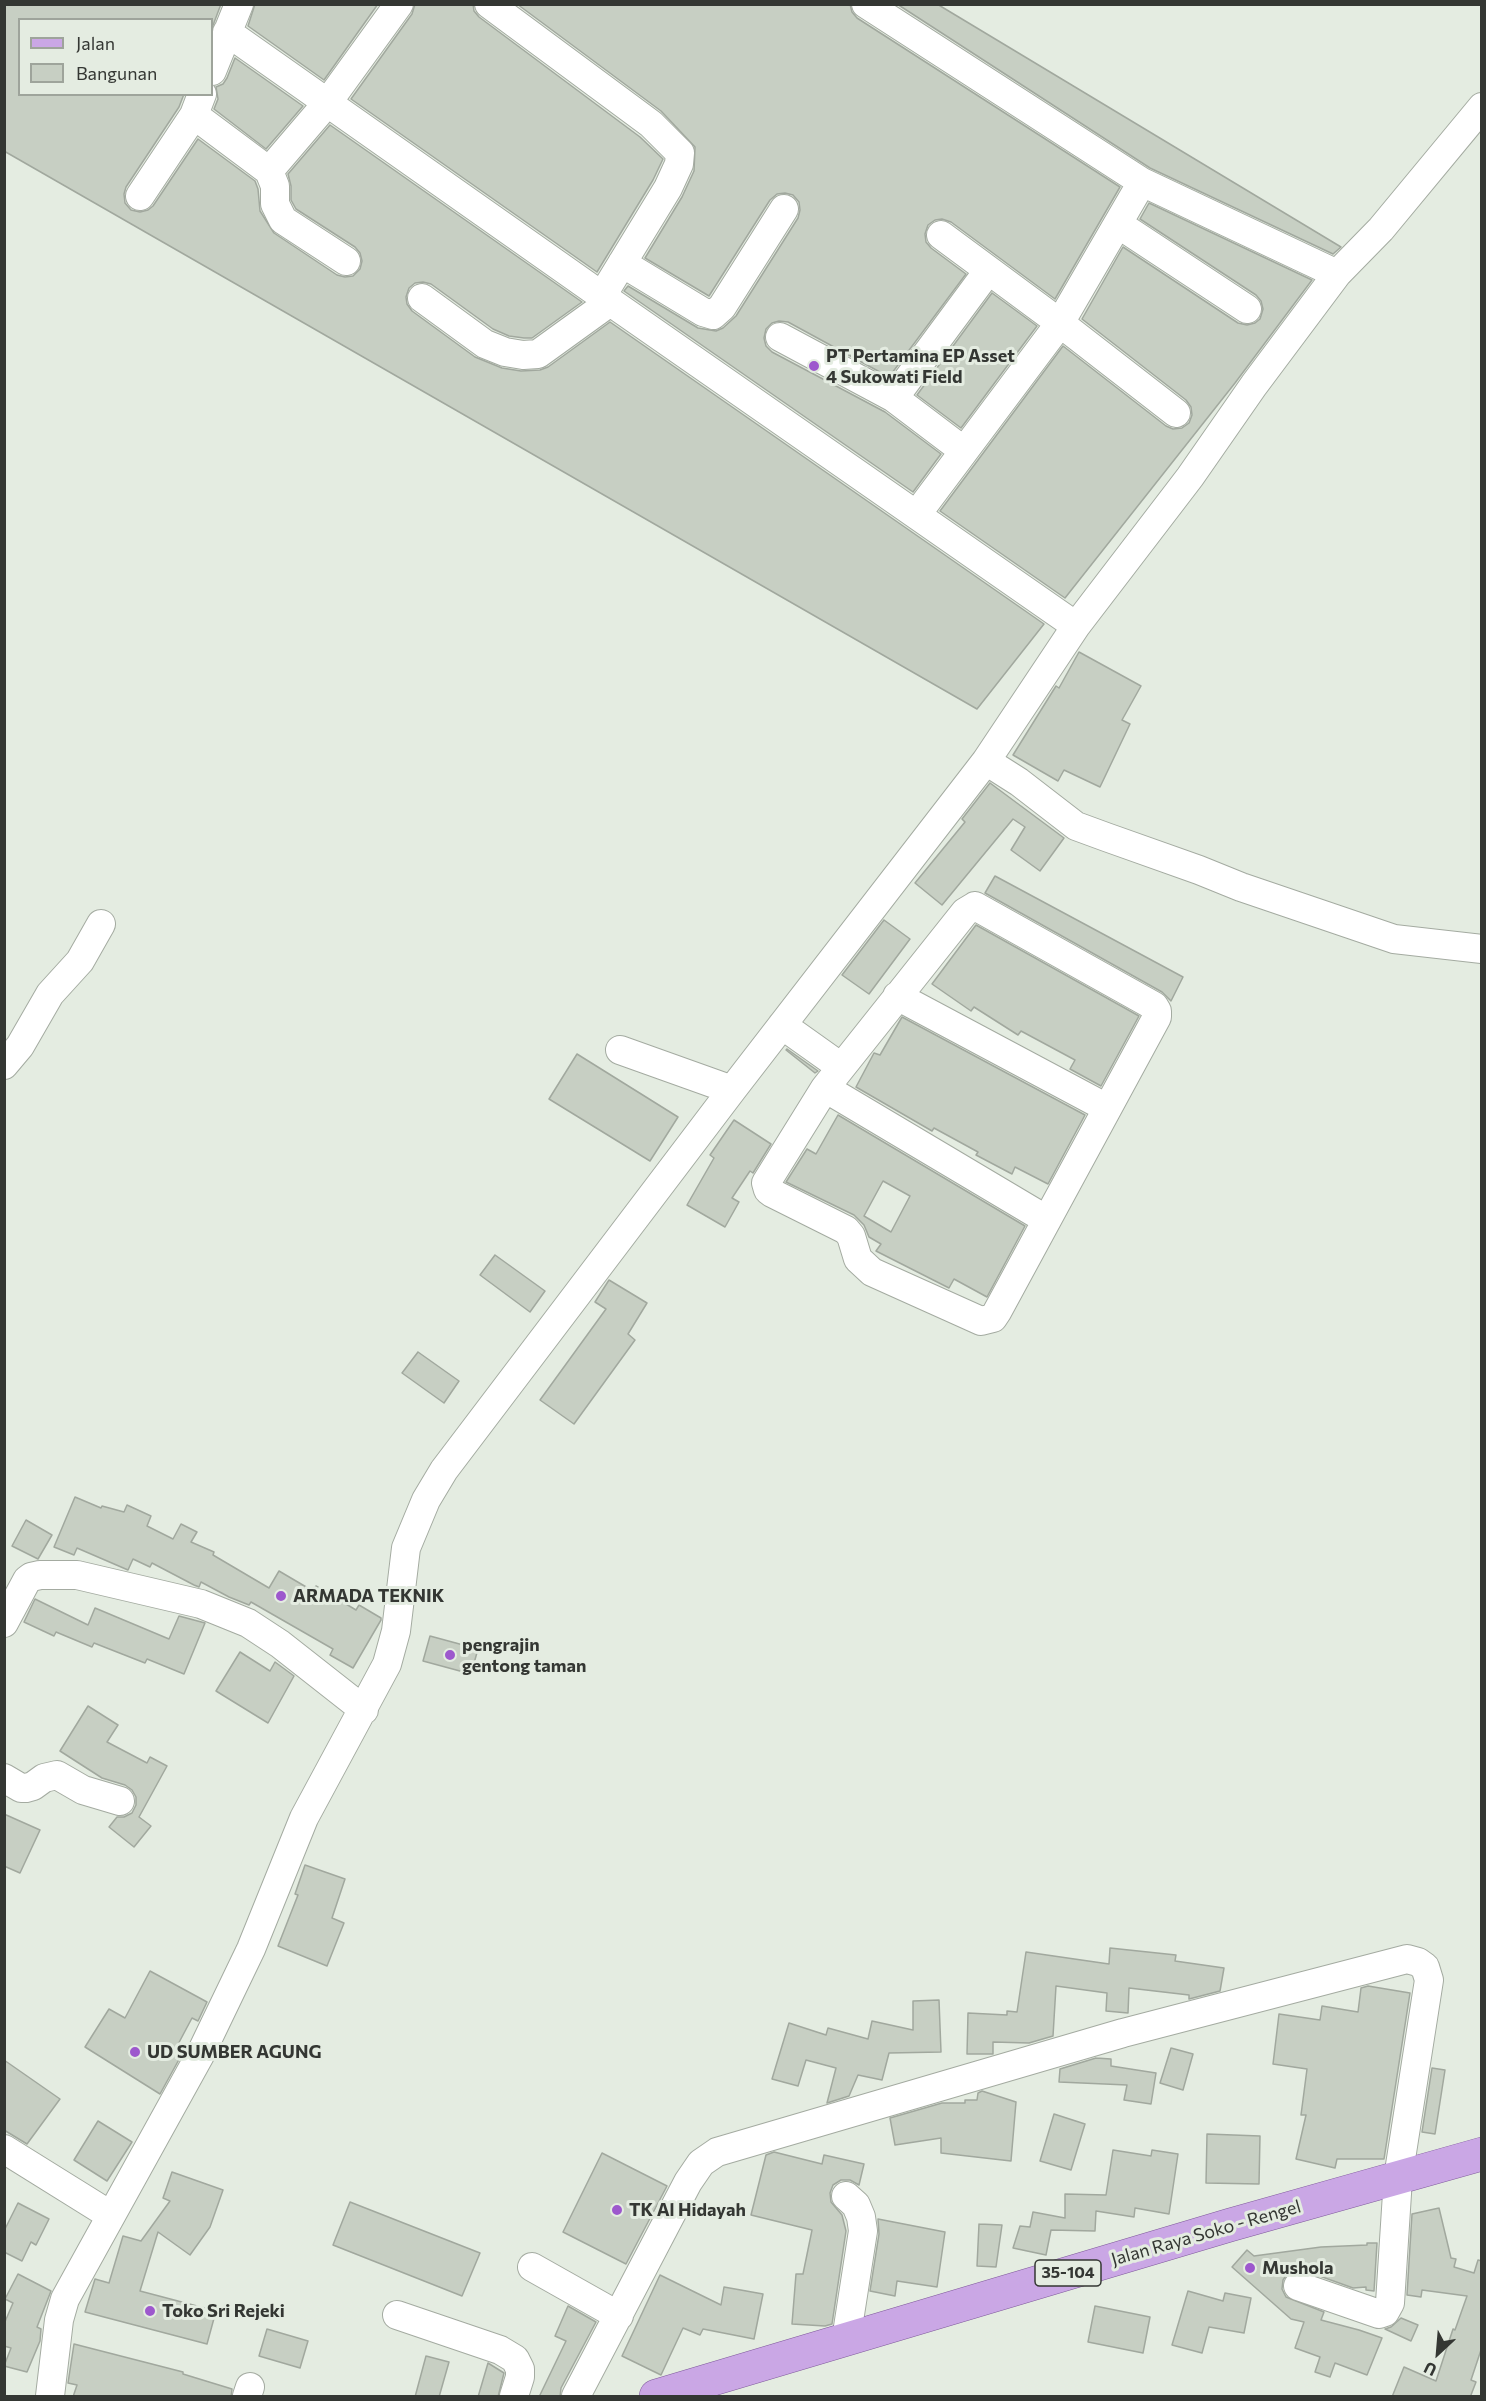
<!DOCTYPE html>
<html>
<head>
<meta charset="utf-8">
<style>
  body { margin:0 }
  #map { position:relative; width:1486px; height:2401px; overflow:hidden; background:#e4ece1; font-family:Commissioner,sans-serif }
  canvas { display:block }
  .frame { position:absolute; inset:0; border:6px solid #343733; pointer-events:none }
  .legend { position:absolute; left:18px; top:18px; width:195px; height:78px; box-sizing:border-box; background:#e4ece1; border:2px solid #9ea49b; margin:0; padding:8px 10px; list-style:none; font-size:18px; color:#343733 }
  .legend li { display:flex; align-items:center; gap:12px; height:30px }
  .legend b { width:30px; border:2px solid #9ea49b }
  .north { position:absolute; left:1408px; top:2323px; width:60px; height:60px; -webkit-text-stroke:4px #e4ece1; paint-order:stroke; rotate:206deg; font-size:16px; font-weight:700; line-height:24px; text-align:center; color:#343733 }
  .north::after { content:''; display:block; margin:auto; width:21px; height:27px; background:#343733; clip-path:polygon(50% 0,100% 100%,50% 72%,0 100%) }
</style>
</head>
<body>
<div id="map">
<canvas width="1486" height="2401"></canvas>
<div class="frame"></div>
<ul class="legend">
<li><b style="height:8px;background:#caa7e5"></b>Jalan</li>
<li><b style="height:16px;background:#c7cfc3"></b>Bangunan</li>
</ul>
<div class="north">U</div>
</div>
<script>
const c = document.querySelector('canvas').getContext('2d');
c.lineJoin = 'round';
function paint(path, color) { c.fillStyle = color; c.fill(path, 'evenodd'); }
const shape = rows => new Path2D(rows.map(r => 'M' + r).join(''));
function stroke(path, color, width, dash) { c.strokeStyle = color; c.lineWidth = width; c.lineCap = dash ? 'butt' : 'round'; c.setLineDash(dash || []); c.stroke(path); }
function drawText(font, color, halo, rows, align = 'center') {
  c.font = font + ' Commissioner,sans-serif'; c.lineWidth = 6; c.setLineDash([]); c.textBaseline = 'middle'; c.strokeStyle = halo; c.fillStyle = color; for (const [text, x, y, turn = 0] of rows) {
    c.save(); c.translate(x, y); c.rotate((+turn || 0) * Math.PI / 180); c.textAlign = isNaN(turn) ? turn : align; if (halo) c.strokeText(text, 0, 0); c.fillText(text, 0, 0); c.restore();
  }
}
const building = shape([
  [4,4,221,4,212,28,212,20,20,20,20,94,184,94,179,107,126,187,124,194,125,203,131,210,140,212,148,210,153,206,198,139,255,181,258,189,260,211,274,233,337,275,345,277,353,276,360,269,362,261,360,253,355,247,296,209,291,200,291,186,288,174,330,125,582,302,532,338,524,338,509,336,493,329,431,284,423,282,415,283,409,288,406,297,407,304,412,311,475,357,502,368,521,371,540,370,548,367,610,322,1044,624,977,709,4,151,4,4],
  [255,4,378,4,324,80,248,26,255,4],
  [415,4,473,4,474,11,479,17,640,137,663,159,653,180,597,272,351,99,412,14,415,4],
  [517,4,850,4,852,12,857,18,1120,187,1055,299,951,222,942,219,935,220,928,225,925,234,926,242,931,248,966,274,889,377,788,322,779,321,772,323,766,329,764,338,766,346,772,352,885,412,941,454,913,492,624,291,628,286,698,328,716,331,723,328,736,316,798,218,800,210,799,202,793,195,785,193,777,194,770,200,709,296,645,258,682,197,694,171,695,147,661,111,517,4],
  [897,4,937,4,1341,247,1333,254,1150,168,897,4],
  [235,58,303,106,266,149,214,109,218,99,216,87,223,84,227,78,235,58],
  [1149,203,1312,280,1235,383,1065,598,940,511,1063,346,1166,426,1173,429,1182,428,1189,423,1192,415,1191,407,1186,400,1082,319,1123,247,1238,323,1247,325,1255,323,1260,319,1263,309,1261,301,1256,295,1140,219,1149,203],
  [992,293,1037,326,961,428,917,395,992,293],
  [1079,652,1141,686,1122,720,1130,724,1100,787,1064,770,1058,781,1013,755,1056,686,1059,688,1079,652],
  [990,783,1064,838,1040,871,1011,850,1025,827,1013,819,942,905,915,883,965,822,962,819,990,783],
  [995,876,1183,977,1171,1001,1162,992,985,893,995,876],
  [884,920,910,939,869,994,842,975,884,920],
  [976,925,1139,1016,1101,1086,1070,1069,1075,1060,1021,1031,1018,1035,974,1007,971,1011,932,984,976,925],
  [902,1017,1085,1115,1048,1184,1015,1167,1012,1174,976,1155,978,1152,934,1128,932,1131,856,1087,874,1053,880,1055,902,1017],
  [787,1049,818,1071,815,1073,786,1050,787,1049],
  [577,1054,678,1117,650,1161,549,1099,577,1054],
  [838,1115,1025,1226,987,1297,954,1279,949,1288,876,1251,881,1244,869,1237,864,1225,854,1215,786,1182,807,1149,816,1154,838,1115],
  [883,1181,910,1196,891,1232,864,1216,883,1181],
  [734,1120,771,1144,753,1173,750,1171,732,1198,739,1202,725,1227,687,1205,714,1158,710,1155,734,1120],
  [495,1255,545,1291,530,1312,480,1275,495,1255],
  [609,1280,647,1303,628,1334,635,1340,574,1424,540,1400,606,1309,595,1302,609,1280],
  [418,1352,459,1381,444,1403,402,1373,418,1352],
  [75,1497,101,1508,102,1506,124,1512,127,1505,151,1516,147,1526,173,1539,181,1524,197,1532,191,1542,214,1552,213,1555,269,1588,279,1571,313,1591,316,1586,356,1610,359,1605,381,1618,381,1620,353,1668,330,1655,333,1649,251,1602,249,1605,229,1597,201,1582,199,1587,194,1585,152,1563,150,1567,133,1559,128,1570,77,1548,74,1555,54,1547,75,1497],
  [26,1520,52,1535,38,1559,12,1546,26,1520],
  [35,1599,88,1625,95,1608,169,1639,179,1616,205,1623,184,1674,147,1659,145,1663,94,1643,92,1647,56,1632,54,1636,24,1622,35,1599],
  [430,1636,478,1649,471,1674,423,1661,430,1636],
  [240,1652,270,1671,275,1662,294,1676,268,1723,216,1691,240,1652],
  [88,1706,118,1725,107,1742,147,1763,150,1757,167,1766,139,1817,151,1826,134,1847,109,1827,117,1817,124,1817,132,1813,136,1805,136,1797,132,1790,125,1785,102,1778,60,1751,88,1706],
  [4,1814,40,1830,20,1873,4,1866,4,1814],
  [305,1865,345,1879,332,1918,344,1923,327,1966,278,1946,298,1895,295,1894,305,1865],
  [1110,1948,1176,1955,1175,1961,1224,1968,1220,1991,1189,1999,1189,1995,1129,1988,1128,2013,1106,2011,1107,1993,1056,1986,1053,2036,1029,2043,993,2042,993,2054,967,2054,968,2013,1007,2015,1007,2011,1017,2012,1026,1952,1109,1964,1110,1948],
  [150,1971,207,2002,198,2021,192,2018,175,2050,182,2054,160,2094,85,2047,109,2009,125,2018,150,1971],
  [1368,1986,1410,1993,1384,2159,1337,2159,1335,2168,1296,2159,1306,2115,1301,2115,1307,2069,1273,2064,1279,2014,1320,2020,1322,2006,1358,2012,1361,1988,1368,1986],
  [939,2000,941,2052,889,2053,882,2080,858,2075,849,2096,827,2103,836,2068,806,2060,798,2086,772,2079,789,2023,826,2035,828,2028,868,2039,872,2021,913,2030,913,2001,939,2000],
  [1171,2048,1193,2054,1183,2090,1160,2083,1171,2048],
  [1096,2058,1111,2059,1111,2066,1156,2073,1151,2104,1124,2100,1127,2085,1059,2082,1060,2069,1096,2058],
  [4,2060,60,2099,27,2144,4,2130,4,2060],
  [1432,2068,1445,2070,1435,2134,1422,2132,1432,2068],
  [982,2091,1016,2102,1011,2161,941,2153,941,2138,895,2145,890,2118,942,2103,965,2103,965,2100,977,2100,978,2093,982,2091],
  [1054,2114,1085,2124,1071,2170,1040,2161,1054,2114],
  [98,2121,132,2142,107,2181,74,2160,98,2121],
  [1207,2134,1260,2136,1259,2184,1206,2183,1207,2134],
  [1113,2150,1151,2156,1152,2150,1178,2154,1169,2214,1135,2208,1134,2217,1096,2211,1095,2231,1051,2230,1046,2255,1013,2248,1020,2226,1030,2227,1033,2212,1065,2218,1065,2194,1106,2195,1113,2150],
  [774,2152,822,2164,824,2155,864,2164,859,2185,850,2180,841,2180,833,2185,830,2193,831,2202,842,2215,846,2231,832,2324,825,2326,792,2324,796,2274,803,2274,812,2230,751,2215,766,2155,774,2152],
  [602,2153,667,2186,626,2264,563,2232,602,2153],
  [172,2172,223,2190,210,2227,190,2255,158,2232,140,2291,216,2311,207,2344,85,2312,95,2279,109,2283,123,2236,141,2241,170,2201,163,2198,172,2172],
  [350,2202,480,2253,462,2296,333,2245,350,2202],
  [18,2203,49,2219,36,2245,31,2242,22,2261,4,2252,4,2231,18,2203],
  [1439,2208,1451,2258,1456,2259,1454,2267,1474,2273,1478,2260,1482,2261,1482,2347,1471,2380,1476,2382,1471,2395,1474,2397,1392,2397,1404,2367,1436,2381,1453,2329,1455,2330,1467,2296,1422,2290,1421,2297,1407,2295,1412,2214,1439,2208],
  [878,2219,945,2232,937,2287,897,2281,895,2296,870,2291,879,2234,878,2219],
  [979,2224,1002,2225,996,2267,977,2266,979,2224],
  [1367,2243,1377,2243,1374,2291,1366,2290,1366,2287,1353,2288,1303,2270,1294,2270,1288,2273,1283,2280,1282,2289,1286,2297,1324,2312,1321,2320,1359,2330,1382,2338,1367,2375,1335,2363,1330,2377,1315,2372,1320,2357,1295,2348,1304,2322,1291,2319,1232,2267,1247,2250,1254,2256,1321,2247,1367,2245,1367,2243],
  [18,2274,51,2291,37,2327,41,2329,40,2341,27,2372,4,2366,11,2348,4,2346,4,2324,13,2303,5,2299,18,2274],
  [660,2275,721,2305,724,2287,763,2294,754,2339,703,2329,700,2335,683,2328,661,2375,622,2356,660,2275],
  [1188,2291,1223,2301,1225,2293,1251,2298,1244,2333,1209,2327,1202,2353,1172,2345,1188,2291],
  [568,2306,596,2322,561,2388,560,2397,539,2397,566,2341,555,2336,568,2306],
  [1095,2306,1150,2317,1143,2353,1088,2342,1095,2306],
  [1401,2318,1418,2325,1411,2341,1385,2329,1391,2327,1401,2318],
  [267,2329,308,2341,300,2368,259,2356,267,2329],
  [74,2344,183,2372,183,2374,232,2389,231,2397,73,2397,77,2385,68,2383,74,2344],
  [426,2356,449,2362,439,2397,415,2397,426,2356],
  [488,2363,504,2373,498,2397,478,2397,488,2363]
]);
paint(building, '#c7cfc3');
stroke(building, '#a1a89e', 1.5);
const minor = shape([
  [489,4,651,124,680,153,679,164,668,188,602,296],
  [866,4,1142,182,1337,274],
  [227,32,602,296,1076,626],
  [212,71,239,4],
  [202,94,194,115,269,171,328,102,399,4],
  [269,171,275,186,275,204,283,220,346,261],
  [140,196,194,115],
  [1118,224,1247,309],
  [941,235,1060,323,1176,413],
  [622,263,703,312,713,315,722,307,784,209],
  [422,298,485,344,505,352,523,355,538,354,610,302],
  [780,337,894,398,964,451],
  [894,398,988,271],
  [917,514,1060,323,1142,182],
  [986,761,1019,782,1076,826,1106,837,1199,870,1241,887,1394,939,1482,949],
  [975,906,1154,1006,1157,1011,1157,1017,997,1312,993,1318,981,1321,872,1272,858,1259,851,1236,846,1230,772,1193,768,1190,766,1183,825,1088,965,912,975,906],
  [897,996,1107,1108],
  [782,1025,841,1067],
  [620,1050,732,1090],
  [4,1065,20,1046,50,994,80,961,101,924],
  [825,1088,1047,1220],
  [4,1623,27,1580,31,1577,40,1575,77,1575,201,1604,248,1623,280,1644,364,1710],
  [4,1778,21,1788,26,1788,33,1786,44,1778,57,1775,83,1790,120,1801],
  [4,2149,110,2215],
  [846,2196,856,2205,861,2217,863,2231,846,2340],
  [532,2267,619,2316],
  [397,2315,500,2350,515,2359,520,2369,520,2377,514,2396],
  [50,2396,59,2320,65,2299,200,2055,251,1949,304,1818,387,1664,396,1631,406,1548,426,1500,444,1470,732,1090,986,761,1076,626,1190,477,1254,385,1337,274,1381,229,1482,107],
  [247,2396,250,2387],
  [576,2396,688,2182,701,2163,717,2152,1123,2033,1407,1959,1418,1962,1425,1967,1429,1980,1398,2178,1390,2303,1385,2312,1379,2314,1298,2286]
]);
const major = shape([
  [656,2396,1230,2225,1482,2154]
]);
stroke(minor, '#a4aba1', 30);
stroke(major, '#7f5a9b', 34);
stroke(minor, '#fff', 28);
stroke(major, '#caa7e5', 33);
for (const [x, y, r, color] of [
  [814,366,6,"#9d58cd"],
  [281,1596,6,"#9d58cd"],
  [450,1655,6,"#9d58cd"],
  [135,2052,6,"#9d58cd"],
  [617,2210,6,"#9d58cd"],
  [1250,2268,6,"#9d58cd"],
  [150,2311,6,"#9d58cd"]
]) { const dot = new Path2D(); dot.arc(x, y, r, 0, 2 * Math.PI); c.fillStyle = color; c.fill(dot); stroke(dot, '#e4ece1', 2); }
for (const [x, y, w] of [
  [1068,2273,66]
]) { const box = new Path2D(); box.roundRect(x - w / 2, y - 13, w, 26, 4.5); c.fillStyle = '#e4ece1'; c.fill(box); stroke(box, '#343733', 1.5); }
drawText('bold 16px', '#343733', null, [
  ["35-104",1068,2273]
]);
drawText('bold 18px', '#343733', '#e4ece1', [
  ["PT Pertamina EP Asset",826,356],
  ["4 Sukowati Field",826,377],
  ["ARMADA TEKNIK",293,1596],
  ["pengrajin",462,1645],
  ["gentong taman",462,1666],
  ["UD SUMBER AGUNG",147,2052],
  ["TK Al Hidayah",629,2210],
  ["Mushola",1262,2268],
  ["Toko Sri Rejeki",162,2311]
], 'left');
drawText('18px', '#343733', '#e4ece1', [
  ["Jalan Raya Soko - Rengel",1206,2233,-16]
]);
</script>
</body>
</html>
